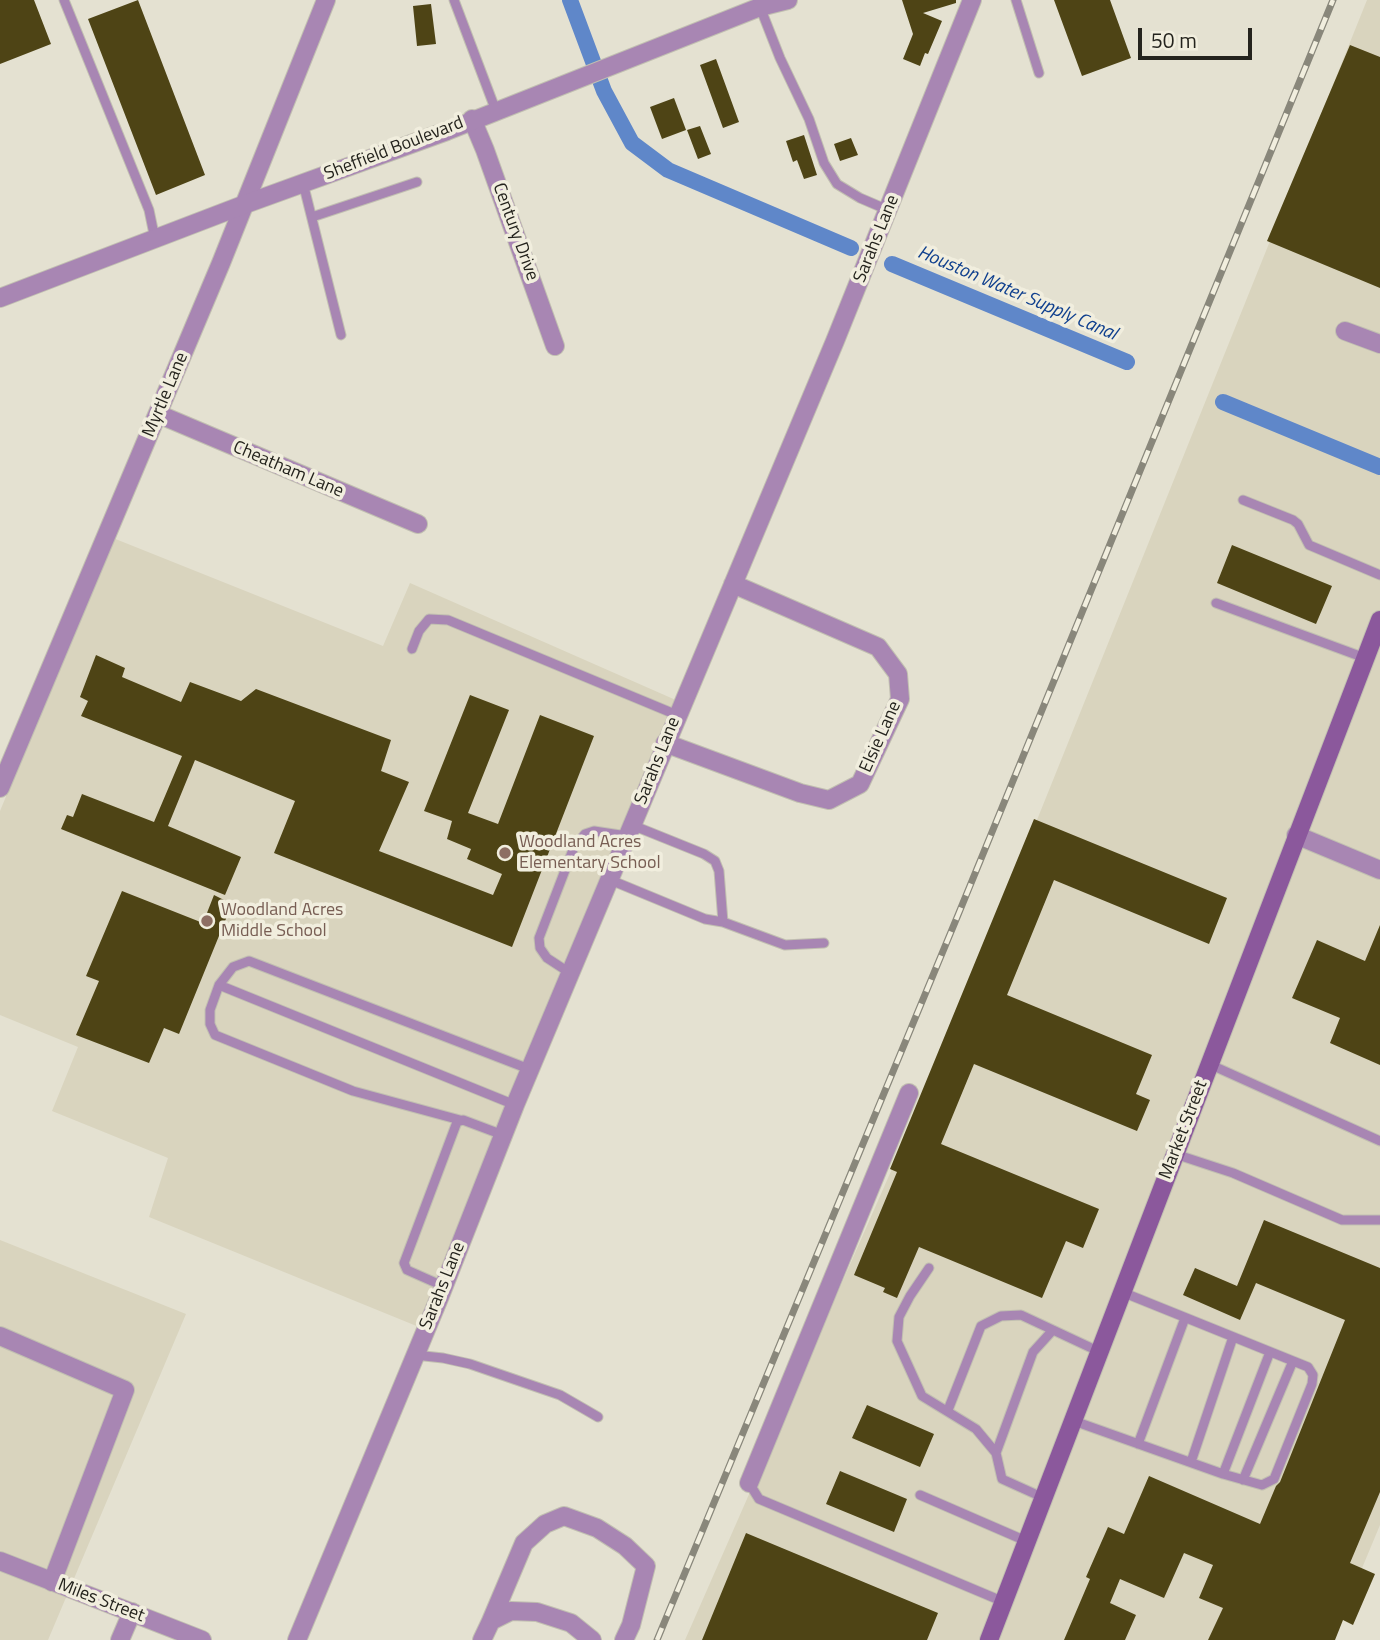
<!DOCTYPE html>
<html>
<head>
<meta charset="utf-8">
<style>
  body { margin:0 }
  #map { position:relative; width:1380px; height:1640px; overflow:hidden; background:#e4e1d1; font-family:"Titillium Web",sans-serif }
  canvas { display:block }
  .scale { position:absolute; left:1138px; top:28px; width:114px; height:32px; box-sizing:border-box; border:4px solid #24231d; border-top:0; padding-left:9px; font-size:21px; line-height:24px; white-space:nowrap; color:#24231d; -webkit-text-stroke:5px #f1eede; paint-order:stroke }
</style>
</head>
<body>
<div id="map">
<canvas width="1380" height="1640"></canvas>
<div class="scale">50 m</div>
</div>
<script>
const c = document.querySelector('canvas').getContext('2d');
c.lineJoin = 'round';
function paint(path, color) { c.fillStyle = color; c.fill(path, 'evenodd'); }
const shape = rows => new Path2D(rows.map(r => 'M' + r).join(''));
function stroke(path, color, width, dash) { c.strokeStyle = color; c.lineWidth = width; c.lineCap = dash ? 'butt' : 'round'; c.setLineDash(dash || []); c.stroke(path); }
function drawText(font, color, halo, rows, align = 'center') {
  c.font = font + ' "Titillium Web",sans-serif'; c.lineWidth = 7; c.setLineDash([]); c.textBaseline = 'middle'; c.strokeStyle = halo; c.fillStyle = color; for (const [text, x, y, turn = 0] of rows) {
    c.save(); c.translate(x, y); c.rotate((+turn || 0) * Math.PI / 180); c.textAlign = isNaN(turn) ? turn : align; if (halo) c.strokeText(text, 0, 0); c.fillText(text, 0, 0); c.restore();
  }
}
paint(shape([
  [1367,0,1380,0,1380,1525,1332,1640,685,1640,946,1046],
  [113,538,383,646,410,583,678,701,419,1327,149,1217,168,1158,52,1111,78,1047,0,1015,0,811],
  [0,1240,186,1314,48,1640,0,1640]
]), '#d9d4be');
stroke(shape([
  [570,0,604,91,632,143,668,170,851,248],
  [892,264,1127,362],
  [1223,402,1380,467]
]), '#5f87c9', 16);
paint(shape([
  [0,0,34,0,51,44,0,64],
  [138,0,205,175,156,195,88,19],
  [902,0,956,0,956,3,923,13,942,21,928,54,925,53,920,66,903,59,913,34],
  [1054,0,1110,0,1131,58,1082,76],
  [431,4,436,44,417,46,413,6],
  [1350,45,1380,57,1380,288,1267,241],
  [716,59,739,122,723,128,700,65],
  [674,98,686,130,662,139,650,107],
  [700,126,711,154,698,159,687,130],
  [804,135,817,175,804,179,797,160,793,162,786,141],
  [851,138,858,155,840,161,834,144],
  [1232,545,1332,586,1316,624,1217,583],
  [96,655,125,668,122,677,181,702,190,682,241,701,256,689,391,740,381,771,409,782,379,851,493,895,502,874,467,859,471,849,447,839,452,821,424,811,470,695,509,710,468,813,498,824,540,715,594,736,512,947,274,853,295,801,195,760,168,826,241,857,225,895,61,829,67,815,73,817,82,794,154,822,182,756,81,716,88,701,80,697],
  [1034,819,1227,898,1209,944,1054,880,1007,995,1152,1055,1136,1094,1150,1100,1137,1131,974,1064,941,1144,1099,1209,1083,1248,1066,1241,1042,1298,919,1247,897,1298,883,1292,885,1288,854,1275,897,1172,890,1169],
  [122,891,203,923,214,895,232,904,179,1034,164,1028,149,1063,76,1035,99,981,86,976],
  [1380,925,1380,1065,1330,1043,1340,1018,1292,998,1317,940,1365,961],
  [1264,1220,1380,1268,1380,1492,1350,1563,1375,1574,1353,1625,1343,1620,1335,1640,1208,1640,1223,1608,1199,1598,1213,1565,1184,1553,1164,1598,1120,1579,1110,1603,1136,1615,1125,1640,1064,1640,1090,1579,1086,1577,1108,1527,1124,1534,1149,1476,1260,1524,1276,1486,1280,1482,1345,1320,1256,1283,1240,1320,1183,1295,1195,1268,1237,1286],
  [867,1405,934,1434,920,1467,852,1438],
  [840,1471,907,1499,894,1532,826,1504],
  [746,1533,938,1613,927,1640,702,1640]
]), '#4e4415');
const service = shape([
  [64,0,149,210,155,239],
  [454,0,496,111],
  [1016,0,1039,73],
  [760,7,780,58,809,119,824,163,837,184,860,198,888,210],
  [303,183,341,335],
  [312,217,417,182],
  [1243,500,1293,520,1298,524,1309,545,1380,575],
  [1216,603,1365,658],
  [412,649,419,631,429,619,448,620,677,715],
  [632,825,704,854,715,861,719,871,723,922],
  [608,879,705,919,723,922,785,945,824,943],
  [570,973,547,958,540,948,539,938,574,847,585,834,594,831,627,836],
  [219,985,515,1105],
  [1209,1064,1380,1141],
  [460,1120,353,1091,215,1035,210,1024,210,1010,219,985,233,967,249,961,529,1069],
  [1175,1154,1233,1173,1342,1220,1380,1220],
  [929,1268,910,1296,899,1317,897,1341,922,1396,976,1429,996,1453],
  [443,1286,407,1270,404,1263,457,1122,463,1120,503,1135],
  [415,1355,443,1358,470,1364,560,1395,598,1417],
  [948,1410,981,1326,1001,1316,1021,1315,1100,1352],
  [1074,1421,1223,1474,1262,1485,1274,1479,1312,1384,1313,1375,1308,1367,1122,1292],
  [1138,1444,1185,1318],
  [1191,1462,1233,1337],
  [1223,1474,1270,1352],
  [1243,1480,1293,1361],
  [749,1483,759,1499,1004,1602],
  [920,1495,1026,1541],
  [1044,1498,1002,1479,996,1453,1033,1352,1052,1331]
]);
const minor = shape([
  [472,119,485,150,555,346],
  [1345,331,1380,344],
  [158,414,418,524],
  [665,743,800,793,829,800,860,784,900,699,898,674,878,647,733,584],
  [0,788,221,263,326,0],
  [1296,835,1380,870],
  [0,1336,125,1390,52,1582],
  [749,1483,909,1093],
  [491,1621,524,1543,545,1524,564,1516,597,1528,625,1546,646,1566,631,1625,624,1640],
  [120,1640,132,1612],
  [297,1640,440,1296,515,1105,835,341,972,0],
  [482,1640,491,1621,511,1611,537,1612,571,1623,592,1640]
]);
const tertiary = shape([
  [0,298,243,205,447,131,760,7,788,0],
  [0,1561,202,1640]
]);
const secondary = shape([
  [989,1640,1380,620]
]);
stroke(service, '#c1bfb1', 11);
stroke(minor, '#c1bfb1', 20);
stroke(tertiary, '#c1bfb1', 20);
stroke(secondary, '#c1bfb1', 20);
stroke(service, '#a886b3', 9);
stroke(minor, '#a886b3', 18);
stroke(tertiary, '#a886b3', 18);
stroke(secondary, '#8b589c', 18);
const rail = shape([
  [657,1640,958,915,1333,0]
]);
stroke(rail, '#89877b', 7);
stroke(rail, '#f1eede', 4.5, [13]);
for (const [x, y, r, color] of [
  [505,853,7,"#8d6e63"],
  [207,921,7,"#8d6e63"]
]) { const dot = new Path2D(); dot.arc(x, y, r, 0, 2 * Math.PI); c.fillStyle = color; c.fill(dot); stroke(dot, '#f1eede', 2.5); }
drawText('18px', '#24231d', '#f1eede', [
  ["Sheffield Boulevard",394,149,-21],
  ["Century Drive",515,232,70],
  ["Sarahs Lane",877,239,-68],
  ["Myrtle Lane",166,395,-67],
  ["Cheatham Lane",288,470,23],
  ["Elsie Lane",881,737,-66],
  ["Sarahs Lane",658,761,-68],
  ["Market Street",1184,1130,-69],
  ["Sarahs Lane",443,1286,-68],
  ["Miles Street",101,1601,21]
]);
drawText('18px', '#785e54', '#f1eede', [
  ["Woodland Acres",519,843],
  ["Elementary School",519,864],
  ["Woodland Acres",221,911],
  ["Middle School",221,932]
], 'left');
drawText('italic 19px', '#10408e', '#f1eede', [
  ["Houston Water Supply Canal",1017,294,23]
]);
</script>
</body>
</html>
